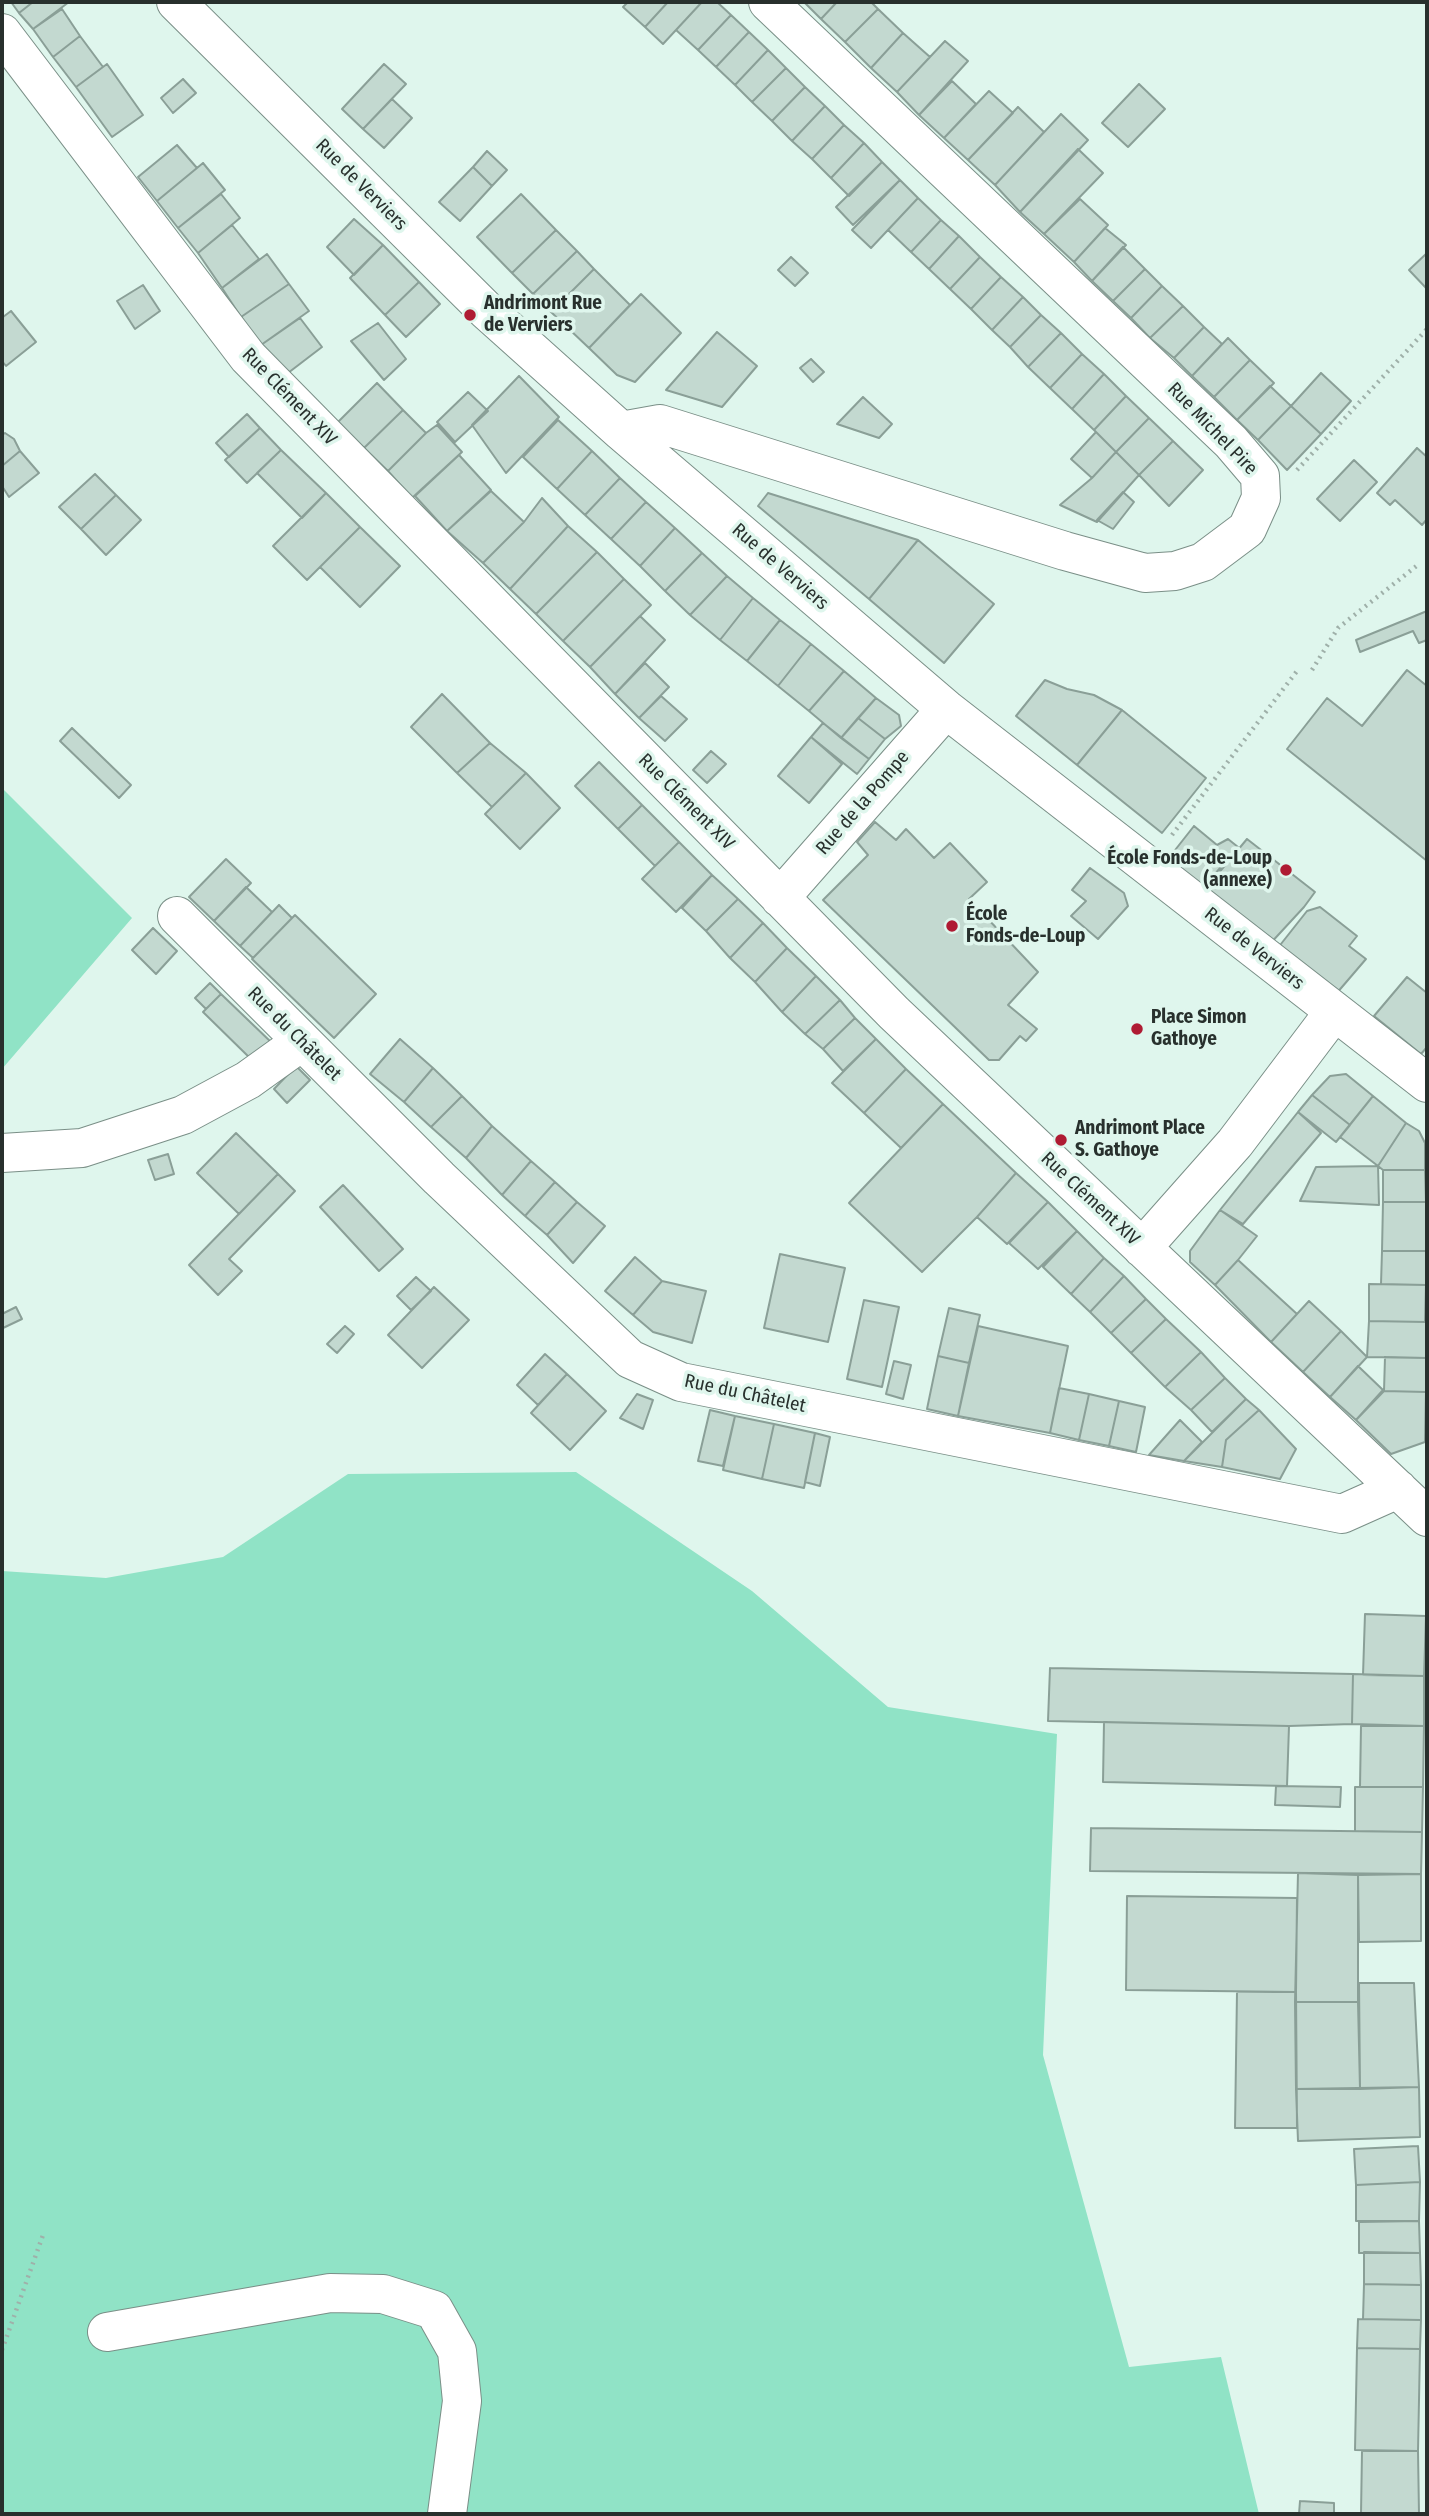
<!DOCTYPE html>
<html>
<head>
<meta charset="utf-8">
<style>
  body { margin:0 }
  #map { position:relative; width:1429px; height:2516px; overflow:hidden; background:#dff6ed; font-family:"Fira Sans Condensed",sans-serif }
  canvas { display:block }
  .frame { position:absolute; inset:0; border:4px solid #28302d; pointer-events:none }
</style>
</head>
<body>
<div id="map">
<canvas width="1429" height="2516"></canvas>
<div class="frame"></div>
</div>
<script>
const c = document.querySelector('canvas').getContext('2d');
c.lineJoin = 'round';
function paint(path, color) { c.fillStyle = color; c.fill(path, 'evenodd'); }
const shape = rows => new Path2D(rows.map(r => 'M' + r).join(''));
function stroke(path, color, width, dash) { c.strokeStyle = color; c.lineWidth = width; c.lineCap = dash ? 'butt' : 'round'; c.setLineDash(dash || []); c.stroke(path); }
function drawText(font, color, halo, rows, align = 'center') {
  c.font = font + ' "Fira Sans Condensed",sans-serif'; c.lineWidth = 7; c.setLineDash([]); c.textBaseline = 'middle'; c.strokeStyle = halo; c.fillStyle = color; for (const [text, x, y, turn = 0] of rows) {
    c.save(); c.translate(x, y); c.rotate((+turn || 0) * Math.PI / 180); c.textAlign = isNaN(turn) ? turn : align; if (halo) c.strokeText(text, 0, 0); c.fillText(text, 0, 0); c.restore();
  }
}
paint(shape([
  [2,788,132,918,2,1069],
  [576,1472,752,1591,888,1707,1057,1734,1043,2055,1129,2367,1221,2357,1259,2514,2,2514,2,1571,106,1578,223,1557,348,1474]
]), '#90e3c6');
const building = shape([
  [11,2,33,2,19,13,11,2],
  [33,2,69,2,33,29,19,13,33,2],
  [628,2,668,2,645,27,623,7,628,2],
  [668,2,702,2,663,44,645,27,668,2],
  [702,2,717,2,731,15,698,50,676,30,702,2],
  [804,2,837,2,821,19,804,2],
  [837,2,871,2,878,9,845,42,821,19,837,2],
  [62,9,80,36,53,57,33,29,62,9],
  [878,9,903,33,871,68,845,42,878,9],
  [731,15,749,32,716,67,698,50,731,15],
  [749,32,768,50,735,85,716,67,749,32],
  [903,33,930,57,897,92,871,68,903,33],
  [80,36,103,67,76,87,53,57,80,36],
  [945,41,968,61,919,115,897,92,945,41],
  [768,50,786,68,752,102,735,85,768,50],
  [107,64,143,115,112,137,76,87,107,64],
  [384,64,406,84,363,129,342,109,384,64],
  [786,68,805,87,772,121,752,102,786,68],
  [183,79,196,93,173,113,161,98,183,79],
  [952,81,976,104,944,138,919,115,952,81],
  [1139,84,1165,109,1128,147,1102,123,1139,84],
  [805,87,825,106,792,141,772,121,805,87],
  [989,91,1013,113,968,160,944,138,989,91],
  [392,99,412,118,384,148,363,129,392,99],
  [825,106,844,125,812,159,792,141,825,106],
  [1018,107,1044,132,995,185,968,160,1018,107],
  [1061,114,1088,140,1020,212,995,185,1061,114],
  [844,125,864,143,831,178,812,159,844,125],
  [864,143,882,162,849,196,831,178,864,143],
  [177,145,197,168,157,201,138,177,177,145],
  [1078,149,1103,173,1044,234,1020,212,1078,149],
  [487,151,507,170,492,186,473,167,487,151],
  [882,162,900,180,853,225,836,207,882,162],
  [203,163,225,190,178,228,157,201,203,163],
  [473,167,492,186,460,221,439,202,473,167],
  [900,180,918,198,871,248,852,230,900,180],
  [221,194,240,218,198,253,178,228,221,194],
  [521,194,556,230,512,273,477,237,521,194],
  [918,198,941,220,911,252,888,230,918,198],
  [1080,199,1108,225,1074,262,1044,234,1080,199],
  [354,219,383,245,354,275,327,247,354,219],
  [941,220,959,236,929,269,911,252,941,220],
  [232,225,259,259,222,288,198,253,232,225],
  [1105,228,1126,245,1092,281,1074,262,1105,228],
  [556,230,577,251,533,294,512,273,556,230],
  [959,236,980,257,950,289,929,269,959,236],
  [383,245,419,282,385,315,350,278,383,245],
  [1123,247,1145,269,1113,301,1092,281,1123,247],
  [577,251,594,269,551,312,533,294,577,251],
  [1427,253,1427,289,1409,270,1427,253],
  [267,254,289,284,241,317,222,288,267,254],
  [791,257,808,273,795,286,778,270,791,257],
  [980,257,1001,277,971,309,950,289,980,257],
  [594,269,630,305,589,348,551,312,594,269],
  [1145,269,1162,286,1131,318,1113,301,1145,269],
  [1001,277,1023,297,992,330,971,309,1001,277],
  [419,282,440,304,406,337,385,315,419,282],
  [289,284,309,311,261,345,241,317,289,284],
  [143,285,160,311,135,329,117,301,143,285],
  [1162,286,1183,306,1150,338,1131,318,1162,286],
  [641,294,681,333,635,382,617,375,589,348,641,294],
  [1023,297,1041,315,1010,347,992,330,1023,297],
  [1183,306,1204,327,1174,358,1150,338,1183,306],
  [11,311,36,342,6,366,2,361,2,316,3,317,11,311],
  [1041,315,1061,333,1028,367,1010,347,1041,315],
  [300,318,322,347,288,373,261,345,300,318],
  [378,323,406,359,384,380,351,341,378,323],
  [1204,327,1222,344,1192,376,1174,358,1204,327],
  [717,332,757,366,722,407,666,390,717,332],
  [1061,333,1082,354,1050,388,1028,367,1061,333],
  [1228,338,1250,360,1214,397,1192,376,1228,338],
  [1082,354,1104,374,1072,409,1050,388,1082,354],
  [811,359,824,372,813,382,800,368,811,359],
  [1250,360,1274,383,1237,420,1214,397,1250,360],
  [1321,373,1351,401,1321,434,1291,406,1321,373],
  [1104,374,1126,396,1094,430,1072,409,1104,374],
  [519,376,559,417,506,473,472,425,519,376],
  [377,383,403,410,364,448,338,422,377,383],
  [1270,386,1291,406,1258,440,1237,420,1270,386],
  [468,392,488,411,455,442,437,422,468,392],
  [1126,396,1149,418,1116,452,1094,430,1126,396],
  [863,397,892,424,879,438,837,424,863,397],
  [1291,406,1321,434,1287,470,1258,440,1291,406],
  [403,410,426,433,388,471,364,448,403,410],
  [247,414,260,428,229,457,216,443,247,414],
  [1149,418,1173,441,1139,475,1116,452,1149,418],
  [558,420,592,451,557,489,523,457,558,420],
  [437,425,462,452,412,498,388,471,426,433,437,425],
  [260,428,281,450,247,483,225,460,260,428],
  [1096,432,1116,452,1092,478,1071,459,1096,432],
  [5,433,14,439,20,451,2,466,2,435,5,433],
  [1173,441,1203,470,1169,506,1139,475,1173,441],
  [1417,448,1427,457,1427,519,1422,525,1395,500,1390,505,1377,493,1417,448],
  [281,450,326,493,302,518,257,473,281,450],
  [20,451,39,473,9,497,2,486,2,466,20,451],
  [592,451,620,478,585,515,557,489,592,451],
  [1116,452,1139,475,1097,522,1060,505,1092,478,1116,452],
  [459,455,491,490,447,531,415,496,459,455],
  [1354,460,1377,482,1340,521,1317,499,1354,460],
  [95,474,116,495,81,529,59,507,95,474],
  [620,478,646,502,611,539,585,515,620,478],
  [491,491,524,522,483,563,447,531,491,491],
  [1123,492,1134,502,1113,529,1097,520,1123,492],
  [326,493,360,527,307,580,273,546,326,493],
  [768,493,918,540,869,599,758,506,768,493],
  [116,495,141,520,106,555,81,529,116,495],
  [542,498,568,526,510,589,483,563,524,522,542,498],
  [646,502,675,528,640,566,611,539,646,502],
  [568,526,597,552,536,614,510,589,568,526],
  [360,527,400,566,360,607,320,567,360,527],
  [675,528,702,553,665,591,640,566,675,528],
  [918,540,994,604,944,663,869,599,918,540],
  [597,552,624,579,563,641,536,614,597,552],
  [702,553,727,576,690,615,665,591,702,553],
  [727,576,753,598,720,640,690,615,727,576],
  [624,579,651,605,590,667,563,641,624,579],
  [753,598,780,620,747,661,720,640,753,598],
  [1427,611,1427,640,1419,643,1413,631,1360,652,1356,640,1427,611],
  [640,616,665,640,615,694,590,667,640,616],
  [780,620,811,644,778,686,747,661,780,620],
  [811,644,844,671,809,711,778,686,811,644],
  [645,663,669,687,639,718,615,694,645,663],
  [1407,670,1427,686,1427,861,1287,749,1327,698,1362,726,1407,670],
  [844,671,876,698,841,738,809,711,844,671],
  [1045,680,1067,689,1094,695,1122,710,1077,765,1016,716,1045,680],
  [442,694,490,743,457,773,411,727,442,694],
  [661,696,687,719,665,741,639,718,661,696],
  [876,698,899,715,901,726,885,739,858,718,876,698],
  [1122,710,1206,778,1162,833,1077,765,1122,710],
  [858,718,885,739,869,759,841,738,858,718],
  [823,723,869,759,857,774,811,737,823,723],
  [72,728,131,785,119,798,60,741,72,728],
  [811,737,842,764,809,803,778,776,811,737],
  [490,743,526,773,492,807,457,773,490,743],
  [711,751,726,764,707,783,693,770,711,751],
  [599,762,642,805,618,829,575,786,599,762],
  [526,773,560,808,520,849,485,814,526,773],
  [642,805,679,842,655,866,618,829,642,805],
  [875,822,896,840,906,829,934,858,950,843,987,882,969,899,1038,972,1008,1005,1037,1029,1026,1041,1020,1036,999,1060,989,1060,823,900,868,855,857,842,875,822],
  [1194,826,1217,845,1228,839,1238,847,1203,888,1168,859,1194,826],
  [1247,839,1315,892,1304,907,1268,946,1202,893,1247,839],
  [679,842,712,875,676,912,642,879,679,842],
  [226,859,251,883,214,921,189,897,226,859],
  [1090,868,1124,893,1128,906,1098,939,1071,916,1086,901,1072,890,1090,868],
  [712,875,738,899,706,931,682,908,712,875],
  [246,887,272,912,240,946,214,921,246,887],
  [738,899,763,923,730,958,706,931,738,899],
  [279,905,292,918,253,958,240,946,279,905],
  [1320,907,1357,936,1349,946,1366,959,1336,994,1277,949,1307,911,1320,907],
  [295,915,376,994,334,1038,252,959,295,915],
  [763,923,787,948,755,982,730,958,763,923],
  [153,928,177,951,156,974,132,950,153,928],
  [787,948,816,976,782,1012,755,982,787,948],
  [816,976,840,1000,805,1034,782,1012,816,976],
  [1407,977,1427,993,1427,1047,1421,1054,1374,1016,1407,977],
  [210,983,221,994,206,1009,195,998,210,983],
  [221,994,272,1043,254,1062,203,1012,221,994],
  [840,1000,855,1018,823,1049,805,1034,840,1000],
  [855,1018,876,1039,843,1071,823,1049,855,1018],
  [400,1039,433,1068,404,1102,370,1074,400,1039],
  [876,1039,906,1069,864,1113,832,1083,876,1039],
  [296,1066,310,1080,287,1103,274,1089,296,1066],
  [433,1068,462,1096,431,1127,404,1102,433,1068],
  [906,1069,943,1104,901,1148,864,1113,906,1069],
  [1346,1074,1373,1096,1350,1125,1312,1095,1330,1076,1346,1074],
  [1312,1095,1350,1125,1336,1142,1298,1112,1312,1095],
  [462,1096,492,1126,466,1158,431,1127,462,1096],
  [1373,1096,1406,1123,1378,1166,1340,1137,1373,1096],
  [943,1104,1016,1173,977,1217,922,1272,849,1203,943,1104],
  [1298,1112,1321,1133,1243,1224,1220,1210,1298,1112],
  [1406,1123,1419,1131,1425,1143,1425,1170,1383,1170,1378,1166,1406,1123],
  [492,1126,531,1161,502,1195,466,1158,492,1126],
  [236,1133,278,1174,239,1214,197,1173,236,1133],
  [168,1154,174,1174,155,1180,148,1160,168,1154],
  [531,1161,555,1182,525,1216,502,1195,531,1161],
  [1378,1166,1379,1205,1300,1201,1316,1167,1378,1166],
  [1383,1170,1425,1170,1426,1202,1383,1202,1383,1170],
  [1016,1173,1048,1202,1007,1244,977,1217,1016,1173],
  [278,1174,295,1191,229,1259,242,1271,218,1295,189,1265,278,1174],
  [555,1182,577,1202,547,1235,525,1216,555,1182],
  [343,1185,403,1249,379,1271,320,1207,343,1185],
  [577,1202,605,1226,573,1263,547,1235,577,1202],
  [1048,1202,1077,1231,1038,1269,1009,1243,1048,1202],
  [1383,1202,1426,1202,1426,1251,1382,1251,1383,1202],
  [1220,1210,1257,1236,1238,1260,1215,1285,1190,1262,1190,1251,1220,1210],
  [1077,1231,1104,1258,1071,1294,1043,1267,1077,1231],
  [1382,1251,1426,1251,1426,1285,1381,1284,1382,1251],
  [780,1254,845,1268,828,1342,764,1328,780,1254],
  [635,1257,662,1281,633,1315,605,1291,635,1257],
  [1104,1258,1124,1276,1090,1312,1071,1294,1104,1258],
  [1238,1260,1297,1314,1271,1342,1215,1285,1238,1260],
  [1124,1276,1146,1299,1111,1333,1090,1312,1124,1276],
  [416,1277,431,1291,411,1310,397,1296,416,1277],
  [662,1281,706,1291,692,1343,653,1332,633,1315,662,1281],
  [1369,1284,1426,1285,1425,1322,1369,1321,1369,1284],
  [434,1287,469,1320,422,1368,388,1335,434,1287],
  [1146,1299,1166,1319,1131,1353,1111,1333,1146,1299],
  [864,1300,899,1307,882,1387,847,1379,864,1300],
  [1309,1301,1341,1331,1303,1372,1271,1342,1309,1301],
  [16,1307,22,1319,3,1328,2,1314,16,1307],
  [949,1308,980,1315,969,1363,938,1356,949,1308],
  [1166,1319,1201,1352,1165,1387,1131,1353,1166,1319],
  [1369,1321,1427,1322,1427,1358,1367,1357,1369,1321],
  [345,1326,354,1334,337,1353,327,1344,345,1326],
  [978,1326,1068,1346,1050,1433,958,1416,978,1326],
  [1341,1331,1367,1357,1330,1397,1303,1372,1341,1331],
  [1201,1352,1225,1378,1191,1410,1165,1387,1201,1352],
  [545,1354,567,1374,538,1405,517,1385,545,1354],
  [938,1356,969,1363,958,1416,927,1409,938,1356],
  [1385,1357,1427,1358,1426,1392,1384,1391,1385,1357],
  [894,1361,911,1365,903,1399,886,1394,894,1361],
  [1358,1366,1383,1390,1356,1420,1330,1397,1358,1366],
  [567,1374,606,1411,570,1450,531,1413,567,1374],
  [1225,1378,1246,1399,1212,1432,1191,1410,1225,1378],
  [1059,1388,1089,1394,1079,1440,1050,1433,1059,1388],
  [1384,1391,1426,1392,1425,1442,1391,1454,1356,1420,1384,1391],
  [637,1394,653,1400,643,1429,620,1418,637,1394],
  [1089,1394,1119,1401,1109,1446,1079,1440,1089,1394],
  [1246,1399,1259,1410,1226,1440,1222,1467,1184,1461,1246,1399],
  [1119,1401,1145,1407,1136,1452,1109,1446,1119,1401],
  [710,1410,735,1416,723,1466,698,1461,710,1410],
  [1259,1410,1296,1449,1280,1479,1222,1467,1226,1440,1259,1410],
  [735,1416,774,1424,762,1479,723,1470,735,1416],
  [1180,1420,1202,1442,1184,1461,1149,1455,1180,1420],
  [774,1424,815,1433,804,1488,762,1479,774,1424],
  [815,1433,830,1437,820,1486,805,1482,815,1433],
  [1365,1614,1426,1616,1424,1676,1363,1675,1365,1614],
  [1050,1668,1353,1674,1352,1724,1289,1726,1048,1721,1050,1668],
  [1353,1674,1424,1676,1424,1726,1352,1724,1353,1674],
  [1104,1722,1289,1726,1287,1786,1103,1782,1104,1722],
  [1361,1726,1424,1726,1423,1787,1360,1787,1361,1726],
  [1276,1786,1341,1787,1340,1807,1275,1805,1276,1786],
  [1355,1787,1423,1787,1422,1832,1355,1831,1355,1787],
  [1091,1828,1422,1832,1421,1874,1090,1871,1091,1828],
  [1298,1873,1358,1875,1358,2002,1295,2002,1298,1873],
  [1421,1874,1421,1941,1359,1942,1358,1875,1421,1874],
  [1127,1896,1297,1898,1296,1992,1126,1990,1127,1896],
  [1359,1983,1414,1983,1419,2087,1360,2089,1359,1983],
  [1237,1992,1296,1992,1297,2128,1235,2128,1237,1992],
  [1295,2002,1358,2002,1360,2089,1296,2089,1295,2002],
  [1419,2087,1420,2137,1298,2141,1296,2089,1419,2087],
  [1418,2146,1420,2182,1356,2185,1354,2149,1418,2146],
  [1420,2182,1419,2221,1356,2221,1356,2185,1420,2182],
  [1419,2221,1420,2253,1359,2253,1359,2222,1419,2221],
  [1364,2252,1420,2253,1421,2285,1364,2284,1364,2252],
  [1364,2284,1421,2285,1421,2320,1363,2319,1364,2284],
  [1358,2319,1421,2320,1420,2349,1357,2348,1358,2319],
  [1357,2348,1420,2349,1418,2451,1355,2450,1357,2348],
  [1362,2451,1418,2451,1419,2514,1361,2514,1362,2451],
  [1300,2501,1334,2503,1334,2514,1299,2514,1300,2501]
]);
paint(building, '#c3d9d0');
stroke(building, '#8a9f97', 2);
const minor = shape([
  [176,2,486,310,621,431,946,709,1427,1083],
  [2,33,248,357,894,1013,1427,1517],
  [621,431,660,424,1065,551,1145,573,1175,571,1203,562,1247,529,1261,498,1260,476,1231,442,768,2],
  [780,898,946,709],
  [177,916,439,1178,630,1359,681,1382,1342,1514,1398,1489],
  [2,1153,82,1148,183,1115,248,1080,301,1042],
  [1142,1248,1235,1143,1334,1012],
  [107,2332,330,2293,383,2294,434,2310,457,2351,462,2401,447,2514]
]);
stroke(minor, '#7a8f87', 40);
stroke(shape([
  [1297,470,1427,329],
  [1312,670,1338,628,1419,564],
  [1172,835,1297,671],
  [2,2350,43,2235]
]), '#9fb0a9', 4.5, [2, 5]);
stroke(minor, '#fff', 38);
for (const [x, y, r, color] of [
  [470,315,7,"#af1b33"],
  [1286,870,7,"#af1b33"],
  [952,926,7,"#af1b33"],
  [1137,1029,7,"#af1b33"],
  [1061,1140,7,"#af1b33"]
]) { const dot = new Path2D(); dot.arc(x, y, r, 0, 2 * Math.PI); c.fillStyle = color; c.fill(dot); stroke(dot, '#dff6ed', 2.5); }
drawText('19px', '#28302d', '#dff6ed', [
  ["Rue de Verviers",361,185,45],
  ["Rue Clément XIV",289,397,46],
  ["Rue Michel Pire",1212,429,46],
  ["Rue de Verviers",780,567,41],
  ["Rue Clément XIV",686,802,45],
  ["Rue de la Pompe",863,803,-49],
  ["Rue de Verviers",1254,949,38],
  ["Rue du Châtelet",294,1034,45],
  ["Rue Clément XIV",1090,1199,43],
  ["Rue du Châtelet",745,1394,12]
]);
drawText('bold 19px', '#28302d', '#dff6ed', [
  ["Andrimont Rue",484,304],
  ["de Verviers",484,326],
  ["École Fonds-de-Loup",1272,859,"right"],
  ["(annexe)",1272,881,"right"],
  ["École",966,915],
  ["Fonds-de-Loup",966,937],
  ["Place Simon",1151,1018],
  ["Gathoye",1151,1040],
  ["Andrimont Place",1075,1129],
  ["S. Gathoye",1075,1151]
], 'left');
</script>
</body>
</html>
